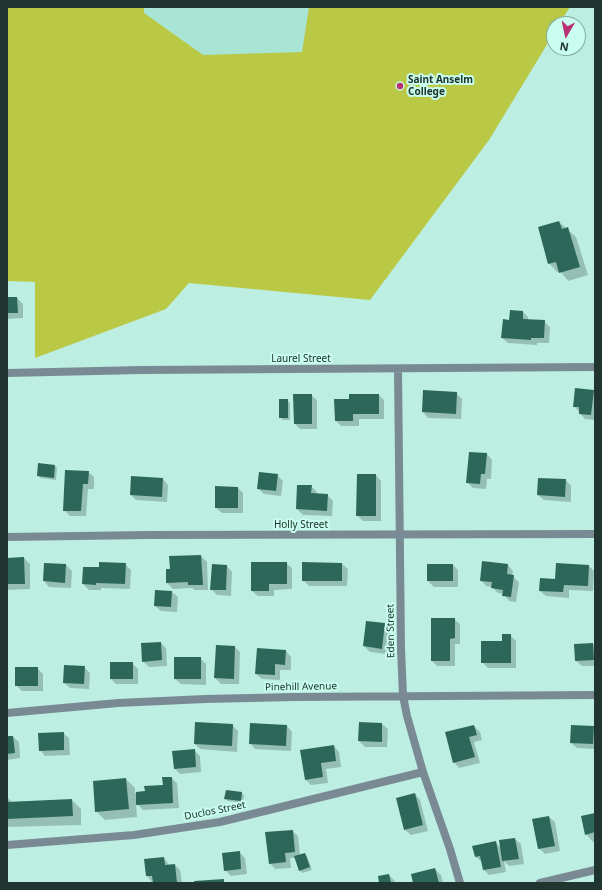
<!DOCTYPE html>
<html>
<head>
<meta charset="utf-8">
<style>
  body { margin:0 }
  #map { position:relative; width:602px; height:890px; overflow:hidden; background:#bcefe1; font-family:"Noto Sans",sans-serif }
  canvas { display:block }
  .frame { position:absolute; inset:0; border:8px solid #20352f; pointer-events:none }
  .north { position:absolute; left:546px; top:16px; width:40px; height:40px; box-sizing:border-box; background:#c9fdee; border:1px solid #85ada2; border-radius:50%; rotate:189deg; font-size:11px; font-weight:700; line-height:16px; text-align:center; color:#20352f }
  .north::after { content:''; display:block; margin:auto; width:14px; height:18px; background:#b83071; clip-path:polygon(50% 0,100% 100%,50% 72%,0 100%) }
</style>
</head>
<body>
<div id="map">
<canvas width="602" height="890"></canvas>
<div class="frame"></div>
<div class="north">N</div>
</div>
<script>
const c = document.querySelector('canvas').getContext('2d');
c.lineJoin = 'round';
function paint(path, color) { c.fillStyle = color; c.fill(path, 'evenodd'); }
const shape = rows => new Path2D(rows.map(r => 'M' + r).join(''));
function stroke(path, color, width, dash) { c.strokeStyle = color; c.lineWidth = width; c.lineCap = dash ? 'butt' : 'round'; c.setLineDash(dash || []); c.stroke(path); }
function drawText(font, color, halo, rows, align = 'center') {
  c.font = font + ' "Noto Sans",sans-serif'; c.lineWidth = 4; c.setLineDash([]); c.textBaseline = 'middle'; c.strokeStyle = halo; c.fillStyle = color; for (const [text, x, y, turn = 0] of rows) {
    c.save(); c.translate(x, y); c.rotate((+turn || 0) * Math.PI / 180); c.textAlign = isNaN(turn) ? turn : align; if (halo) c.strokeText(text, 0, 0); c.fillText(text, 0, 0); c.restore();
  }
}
paint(shape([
  [7,7,570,7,559,24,554,24,554,33,489,140,7,17]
]), '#a8e5d4');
paint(shape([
  [7,7,144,7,144,13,203,55,302,52,309,7,570,7,559,24,554,24,554,33,489,140,370,300,189,283,166,309,35,358,35,282,7,281]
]), '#b9c946');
paint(shape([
  [559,222,576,237,588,275,568,281,560,271,557,272,549,263],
  [7,298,17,298,23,304,23,318,7,319],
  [523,312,528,317,528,320,544,321,550,327,549,343,537,343,537,345,508,343,502,338],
  [424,391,456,393,462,399,461,419,428,418,423,412],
  [593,391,595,393,595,420,585,419,574,406],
  [311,395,317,400,317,429,300,429,295,424],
  [379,395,384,400,384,419,359,419,359,426,341,426,336,421,350,400],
  [287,400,290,403,290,420,283,420,280,417],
  [487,454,492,460,491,479,487,479,486,489,473,488,467,482],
  [55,466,57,468,56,480,40,478,38,475],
  [88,472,94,477,94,489,88,489,86,516,70,516,64,510],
  [277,475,283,481,281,496,264,494,258,488],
  [376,475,381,481,381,521,363,521,357,515],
  [163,479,168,485,167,502,136,500,131,495],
  [566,480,571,486,571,502,544,500,538,495],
  [311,486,317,492,317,495,327,495,333,501,332,516,303,515,297,509],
  [238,488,243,493,243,513,222,513,216,508],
  [201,556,207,562,208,590,195,590,192,588,173,589,167,583,171,570],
  [24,558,30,564,30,589,7,590,7,559],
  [286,563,292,568,292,589,274,590,274,596,258,596,252,591],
  [45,564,66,565,72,571,71,588,49,587,44,581],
  [125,564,131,570,130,589,101,588,101,590,89,590,83,584,100,568],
  [342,564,348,569,347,586,309,586,303,580],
  [453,565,458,570,458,587,434,587,428,581],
  [508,565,513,571,512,576,519,582,516,602,509,601,504,594,498,593,492,587,486,586,481,580],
  [227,566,232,572,231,596,217,595,211,589],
  [589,566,594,571,593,591,569,590,569,598,546,596,540,591,556,580],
  [156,591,172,592,178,597,177,612,161,611,155,606],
  [454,619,460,624,460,644,455,644,455,666,437,666,432,661],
  [385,624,390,630,387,654,370,652,364,646],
  [510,635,516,641,516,668,488,668,482,662],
  [161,643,166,648,167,666,149,667,143,661],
  [592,644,595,646,595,666,582,666,576,661],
  [235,647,240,652,239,684,221,684,215,678],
  [286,651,291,657,291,670,280,670,280,680,262,679,256,674],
  [200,658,206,664,206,685,181,684,175,679],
  [132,663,138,669,138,684,116,684,111,679],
  [84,667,90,673,89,689,70,688,64,683],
  [37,668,43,674,43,691,22,691,16,685],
  [382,724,388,729,387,747,365,747,359,741],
  [232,725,238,731,237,752,200,749,195,744],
  [287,726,292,732,291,751,255,749,250,743],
  [474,726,480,732,482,740,474,742,480,763,459,768,454,762],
  [594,727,595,728,595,749,577,748,571,743],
  [63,733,69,738,70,755,45,756,40,750],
  [7,737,13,737,19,742,20,758,7,760],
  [334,746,339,752,341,767,326,769,328,783,311,785,306,780],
  [194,750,200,756,201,772,180,774,175,769],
  [171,778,177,783,179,808,143,810,136,803,137,817,105,820,96,811,126,779,135,788,135,793,146,792,164,786],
  [241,793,244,795,243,803,228,801,225,799],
  [415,794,420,800,428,831,411,835,405,830],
  [7,797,12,802,72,800,81,809,81,825,7,827],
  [595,814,595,842,594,843,586,834],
  [549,817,555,822,560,851,545,854,539,848],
  [292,831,298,836,300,855,305,854,307,856,312,870,302,873,300,870,296,858,290,858,291,868,275,869,270,863],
  [515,839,521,844,524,864,509,866,504,861,506,872,489,875,484,870,482,862,476,857,474,846,495,842,501,848],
  [239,852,245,858,247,874,231,876,225,870],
  [164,858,169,865,175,865,180,870,182,883,154,883,154,881,152,882,147,876,145,860],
  [435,869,441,875,443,883,414,883],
  [389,875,394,880,395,883,378,883]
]), '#0003');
paint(shape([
  [559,221,562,229,568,227,580,267,559,273,556,262,548,264,538,227],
  [7,297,17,297,18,313,7,313],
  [510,310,523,311,523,319,545,320,544,338,531,338,531,340,501,338,503,319,509,320],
  [575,388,594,390,591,415,579,414,579,407,573,407],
  [423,390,457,392,456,414,422,412],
  [293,394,312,394,312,424,294,424],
  [349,394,379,394,379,414,353,414,353,421,335,421,334,399,349,399],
  [279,399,288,399,288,418,279,418],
  [469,452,487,453,485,474,481,474,480,484,466,483],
  [38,463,55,465,54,478,37,476],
  [65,470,89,471,88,484,83,484,81,511,63,511],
  [259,472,278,474,276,491,257,489],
  [357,474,376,474,376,516,356,516],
  [131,476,163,478,162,497,130,495],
  [538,478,566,479,565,497,537,495],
  [297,485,312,485,311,493,328,494,327,511,296,509],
  [215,486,238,487,238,508,215,508],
  [201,555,203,585,188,585,188,582,166,583,166,569,170,569,169,556],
  [24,557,25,584,7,584,7,558],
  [482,561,508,564,507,574,514,575,511,597,502,596,503,590,491,588,492,582,480,581],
  [99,562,126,563,125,584,96,583,96,585,82,584,83,567,99,567],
  [251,562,287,562,287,584,269,584,269,591,251,591],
  [302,562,342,563,342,581,302,581],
  [44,563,66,564,65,583,43,581],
  [556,563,589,565,588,586,564,585,563,592,539,591,540,578,555,579],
  [212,564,227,565,226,590,210,590],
  [427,564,453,564,453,581,427,581],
  [155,590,172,591,171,607,154,606],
  [431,618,455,618,455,638,450,639,450,661,431,661],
  [366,621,385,623,382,649,363,646],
  [502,634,511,634,511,663,481,663,481,641,502,641],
  [161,642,162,660,142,662,141,643],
  [593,643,594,660,575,661,574,644],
  [216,645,235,646,234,679,214,678],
  [257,648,286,650,285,665,275,664,275,675,255,674],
  [174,657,201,657,201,679,174,679],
  [110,662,133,662,133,679,110,679],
  [64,665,85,666,84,684,63,683],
  [15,667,38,667,38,686,15,686],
  [195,722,233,724,232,746,194,744],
  [359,722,382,723,382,742,358,741],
  [250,723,287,725,286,746,249,744],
  [474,725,477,735,469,737,475,757,453,763,445,732],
  [571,725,594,726,593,744,570,743],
  [64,732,64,750,39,751,38,733],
  [7,736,13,736,15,753,7,754],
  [334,745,336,761,321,763,323,777,305,780,300,750],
  [195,749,196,767,174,769,172,751],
  [162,777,172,777,173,803,136,805,136,792,145,791,144,786,163,785],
  [126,778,129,809,95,812,93,781],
  [226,790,242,792,241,801,224,799],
  [415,793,423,825,404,830,396,798],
  [72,799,73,816,7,819,7,802],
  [595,813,595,832,585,835,581,816],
  [549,816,555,846,538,849,532,819],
  [293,830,295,852,285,853,286,862,269,864,265,832],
  [515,838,519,859,502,861,499,840],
  [496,841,501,867,483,870,480,856,475,857,472,846],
  [240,851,241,869,224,871,222,853],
  [305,853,310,867,299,871,294,856],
  [164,857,165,865,175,864,177,883,153,883,152,876,146,876,144,859],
  [435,868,439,883,413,883,411,874],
  [389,874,391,883,379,883,378,876],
  [224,879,224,883,195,883,194,881]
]), '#2d6759');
stroke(shape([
  [398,369,401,648,403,696,407,716,423,772,450,849,460,883],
  [7,373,141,370,595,367],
  [7,537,150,535,595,534],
  [7,713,118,703,205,699,294,697,595,695],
  [7,845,134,835,220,822,423,772],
  [540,883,595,870]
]), '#7a8a95', 8);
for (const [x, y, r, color] of [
  [400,86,4,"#b83071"]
]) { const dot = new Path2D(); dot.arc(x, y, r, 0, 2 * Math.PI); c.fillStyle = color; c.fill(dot); stroke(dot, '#c9fdee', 1.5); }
drawText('bold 10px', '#20352f', '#c9fdee', [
  ["Saint Anselm",408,80],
  ["College",408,92]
], 'left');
drawText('10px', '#20352f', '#c9fdee', [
  ["Laurel Street",301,359],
  ["Holly Street",301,525],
  ["Eden Street",391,631,-91],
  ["Pinehill Avenue",301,687,-1],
  ["Duclos Street",215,811,-11]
]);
</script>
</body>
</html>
